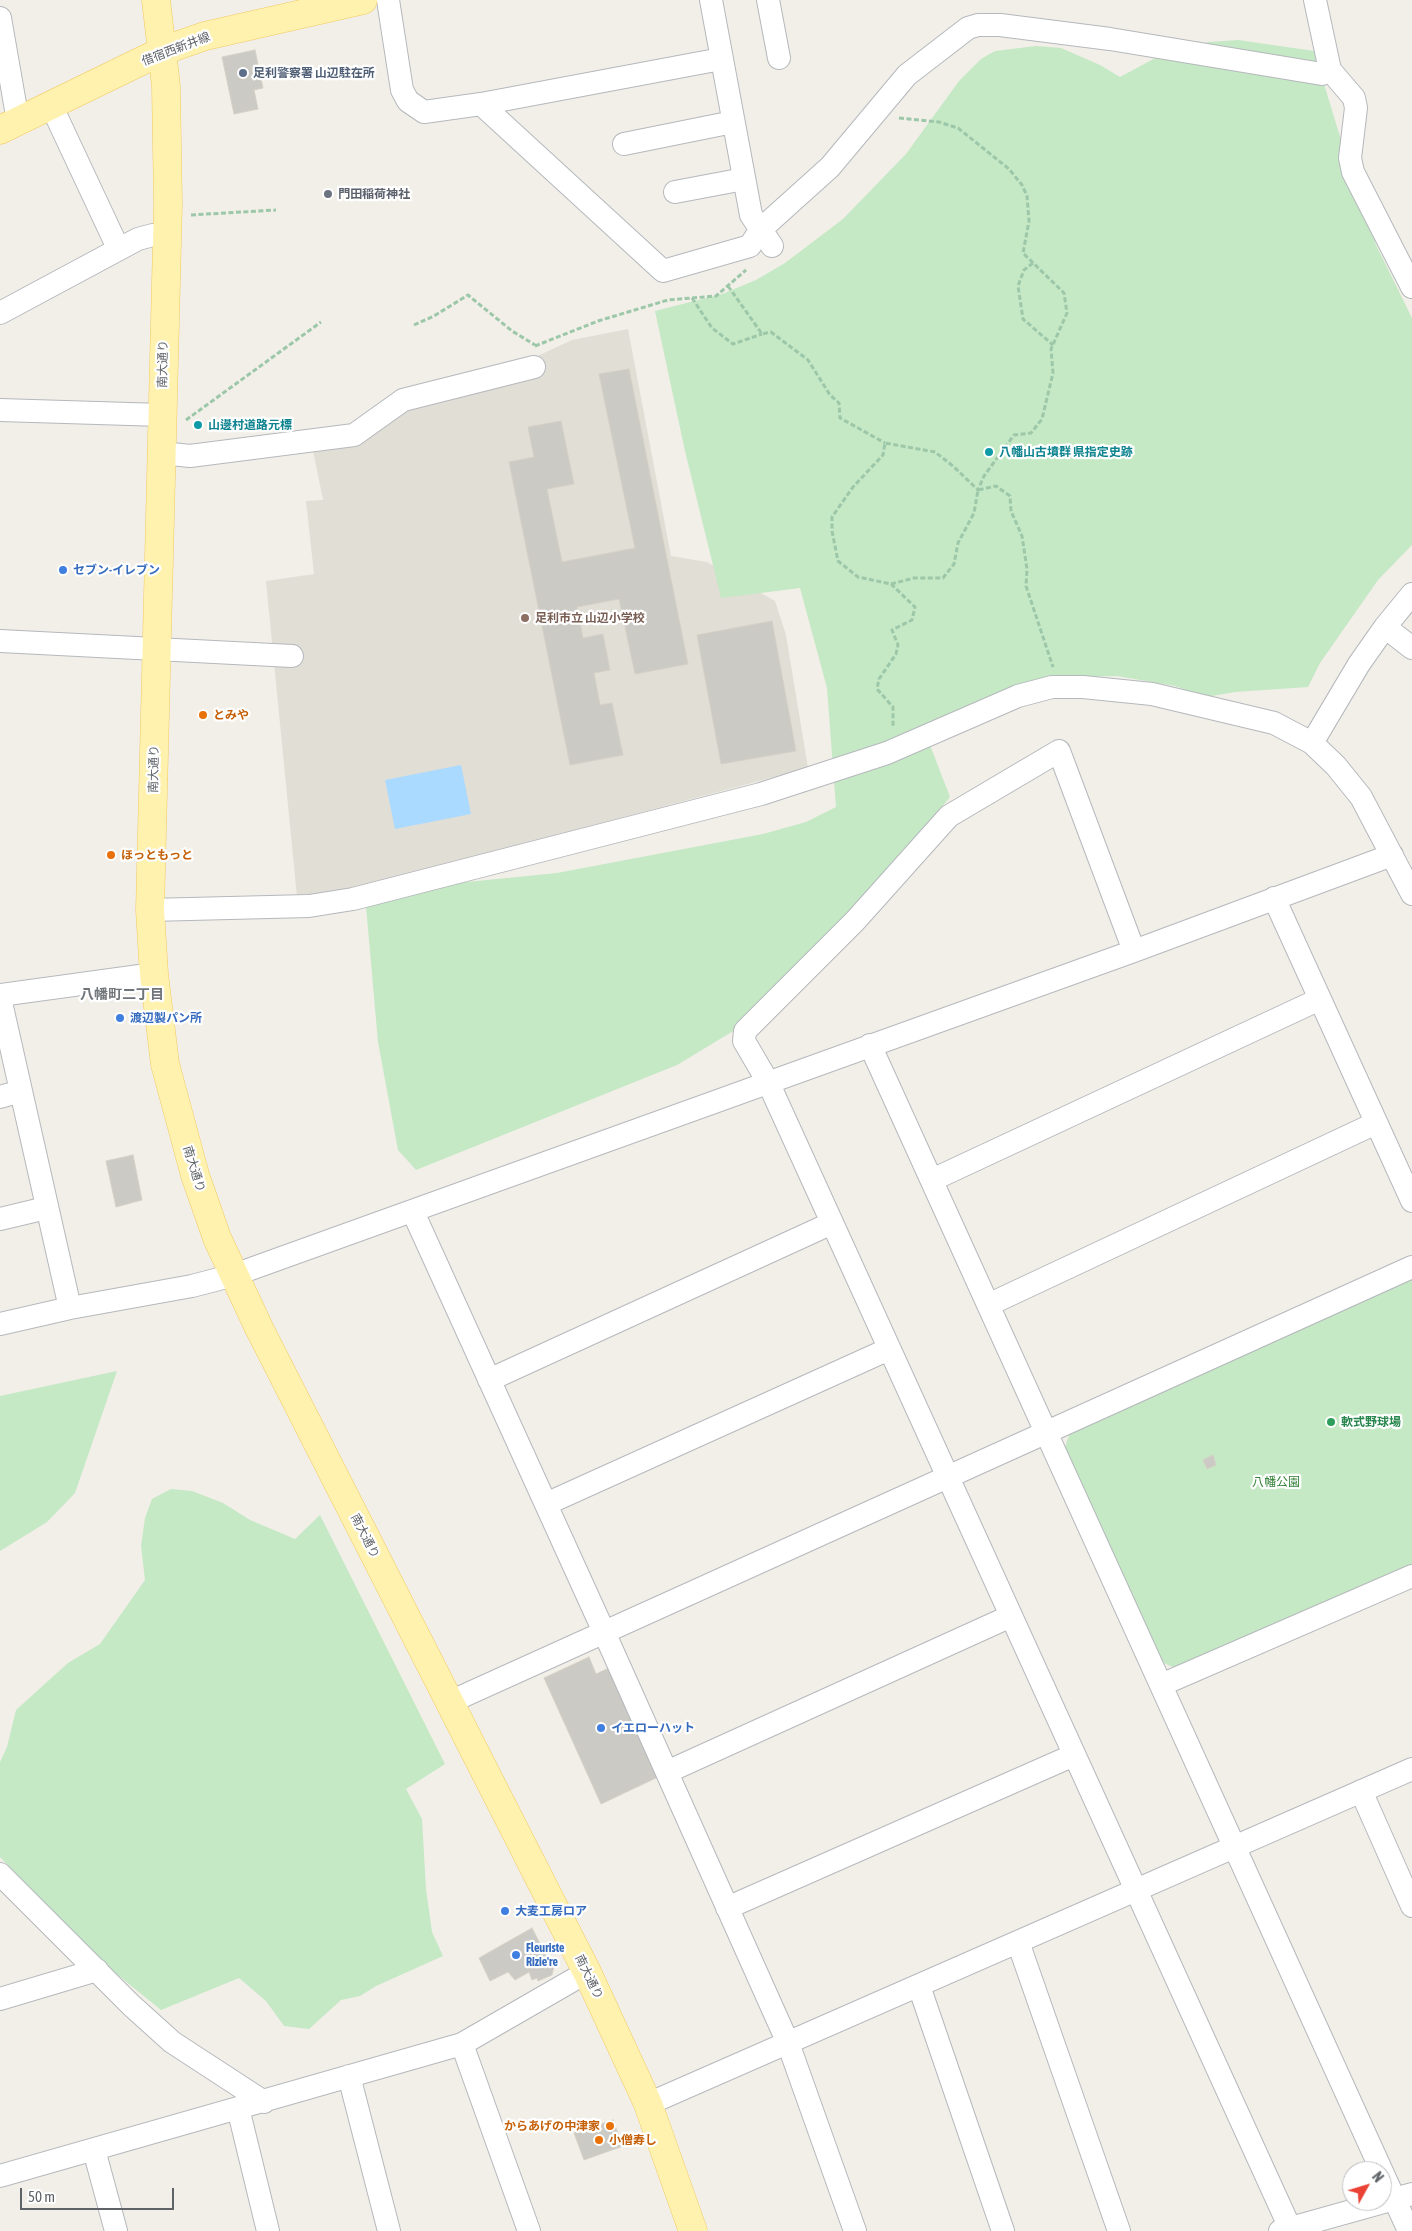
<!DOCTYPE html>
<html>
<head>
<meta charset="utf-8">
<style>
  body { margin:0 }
  #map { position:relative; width:1412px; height:2231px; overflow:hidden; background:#f1efe8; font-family:"Asap Condensed",sans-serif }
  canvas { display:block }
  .north { position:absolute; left:1342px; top:2161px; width:50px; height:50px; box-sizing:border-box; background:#fff; border:1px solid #bfc1c3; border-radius:50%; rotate:51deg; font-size:14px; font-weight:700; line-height:20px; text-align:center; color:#5f6368 }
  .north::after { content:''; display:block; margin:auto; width:18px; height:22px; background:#ea4335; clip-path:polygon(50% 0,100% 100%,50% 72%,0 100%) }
  .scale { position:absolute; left:20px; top:2188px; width:154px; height:22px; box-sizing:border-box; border:2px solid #5f6368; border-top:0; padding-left:6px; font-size:15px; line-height:18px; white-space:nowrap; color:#5f6368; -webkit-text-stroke:4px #fff; paint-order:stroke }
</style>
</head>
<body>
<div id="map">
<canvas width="1412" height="2231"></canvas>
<div class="north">N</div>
<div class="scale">50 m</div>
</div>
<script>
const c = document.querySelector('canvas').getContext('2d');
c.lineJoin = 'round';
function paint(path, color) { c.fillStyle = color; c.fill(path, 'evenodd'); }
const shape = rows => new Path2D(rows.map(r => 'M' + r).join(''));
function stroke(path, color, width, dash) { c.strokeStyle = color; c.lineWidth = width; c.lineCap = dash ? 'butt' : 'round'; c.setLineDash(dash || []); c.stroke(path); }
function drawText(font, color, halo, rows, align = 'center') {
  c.font = font + ' "Asap Condensed","Noto Sans JP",sans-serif'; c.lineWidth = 4.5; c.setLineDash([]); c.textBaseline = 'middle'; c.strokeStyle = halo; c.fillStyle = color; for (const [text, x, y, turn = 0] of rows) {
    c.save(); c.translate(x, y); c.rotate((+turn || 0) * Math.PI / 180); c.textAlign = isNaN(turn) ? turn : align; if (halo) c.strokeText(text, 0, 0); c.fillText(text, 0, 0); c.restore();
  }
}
paint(shape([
  [628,329,671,556,707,562,775,601,786,635,808,768,346,891,297,897,266,581,314,574,306,501,323,500,312,446,398,408,533,358,572,340]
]), '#e1ded6');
paint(shape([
  [1238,40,1314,51,1355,186,1376,245,1412,318,1412,545,1378,580,1320,663,1308,687,1235,692,1206,697,1175,686,1117,676,1070,677,923,727,950,797,896,863,735,1030,677,1065,416,1170,398,1150,378,1042,366,906,457,883,557,873,763,834,806,822,836,807,827,688,800,588,721,598,685,451,655,311,722,294,756,280,785,263,843,219,906,154,959,81,981,59,995,51,1036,46,1061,48,1100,65,1120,77,1159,56,1182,48,1209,42],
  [1412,1278,1412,1564,1179,1670,1162,1662,1065,1447,1070,1432],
  [117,1371,75,1493,47,1522,0,1551,0,1396],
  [171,1489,192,1491,223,1503,250,1520,295,1539,320,1515,445,1764,406,1789,422,1819,426,1889,432,1932,443,1956,376,1986,360,1996,341,2000,309,2029,284,2026,266,2001,239,1978,161,2010,108,1967,0,1857,0,1762,7,1747,16,1710,68,1663,100,1644,145,1580,141,1546,145,1518,152,1499]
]), '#c5e8c5');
paint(shape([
  [461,765,471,814,395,829,385,780]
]), '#aadaff');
const building = shape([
  [255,50,263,88,254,90,258,109,234,114,222,57,255,50],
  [629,369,688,664,635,674,619,599,577,607,583,638,603,634,610,670,594,673,600,705,612,703,623,755,570,765,509,462,534,457,528,427,561,421,574,484,547,489,562,562,635,548,599,374,629,369],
  [772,621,796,751,721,764,697,635,772,621],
  [133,1155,142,1200,116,1207,106,1161,133,1155],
  [1213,1455,1216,1465,1207,1469,1203,1460,1213,1455],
  [589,1657,596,1674,609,1668,658,1777,601,1804,544,1678,589,1657],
  [532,1928,549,1961,555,1962,552,1975,538,1981,537,1978,532,1980,529,1972,515,1980,508,1972,490,1981,479,1958,532,1928],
  [613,2120,623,2146,584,2160,574,2133,613,2120]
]);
paint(building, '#cccac5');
stroke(building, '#d6d1c6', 1);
const minor = shape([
  [388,0,402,90,408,101,424,112,481,104,721,59],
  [711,0,751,215,772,246],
  [768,0,779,58],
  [1315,0,1330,70,1354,98,1356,108,1350,158,1353,172,1412,287],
  [0,18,18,121],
  [481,104,663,271,750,246,760,230,830,167,907,75,968,28,978,25,1000,25,1110,39,1322,74,1330,70],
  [51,105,118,248],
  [624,144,733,122],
  [675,192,744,179],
  [0,313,138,239,153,235,166,236],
  [0,410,162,415],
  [162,453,190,456,354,435,403,400,534,367],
  [1385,627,1412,648],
  [0,641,292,656],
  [1312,743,1359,664,1385,627,1412,594],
  [1274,898,1412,1201],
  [150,910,309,906,353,899,761,794,887,753,1018,696,1052,687,1083,687,1152,694,1274,723,1312,743,1336,766,1361,797,1412,894],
  [1134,951,1059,751,949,816,855,921,745,1031,744,1041,768,1082,1290,2228],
  [0,995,154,974],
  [0,998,70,1308],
  [870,1045,1409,2231],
  [0,1097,21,1091],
  [932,1180,1320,999],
  [413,1212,604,1632,788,2043,855,2231],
  [0,1219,46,1208],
  [988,1305,1376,1123],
  [0,1324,70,1308,192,1286,234,1275,1134,951,1392,855],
  [489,1380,832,1223],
  [546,1504,889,1349],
  [1161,1685,1412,1576],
  [450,1702,1412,1267],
  [667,1772,1011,1616],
  [1361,1791,1412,1906],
  [0,1874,131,2005,172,2042,264,2102],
  [727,1908,1074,1755],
  [1018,1942,1119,2231],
  [919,1986,1003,2231],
  [0,1999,97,1970],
  [462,2044,529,2231],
  [349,2076,389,2231],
  [648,2104,1412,1769],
  [238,2108,268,2231],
  [94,2150,116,2231],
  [0,2176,462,2044,587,1972],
  [1280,2231,1412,2194]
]);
const major = shape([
  [156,0,166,86,168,204,150,910,154,974,165,1064,195,1175,217,1238,259,1328,587,1972,648,2104,693,2231],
  [0,130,162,51,205,36,363,0]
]);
stroke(minor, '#b5b8bc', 24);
stroke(major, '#f2c960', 29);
stroke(shape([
  [899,118,939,122,958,128,1009,169,1022,185,1027,196,1029,221,1023,253,1064,293,1067,313,1051,349,1053,373,1042,419,1031,433,1014,435,984,476,978,490,953,466,935,452,885,443,883,455,853,487,832,517,832,531,838,561,858,577,891,584,914,578,943,578,954,564,958,543,974,513,978,490,996,486,1010,496,1011,511,1022,536,1027,569,1026,586,1053,667],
  [191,215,276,210],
  [1033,263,1024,270,1018,286,1023,319,1053,345],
  [728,286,762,334,771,332,808,360,830,395,839,403,840,418,885,443],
  [692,298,712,328,733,344,762,334],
  [414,325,434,316,468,295,512,331,535,345],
  [535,346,598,321,668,300,716,296,746,270],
  [186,420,321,322],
  [891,584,915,607,912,620,892,630,898,645,896,654,879,679,877,689,893,707,893,728]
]), '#9cc7a9', 3, [5, 2.5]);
stroke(minor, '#fff', 22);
stroke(major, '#fff2af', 28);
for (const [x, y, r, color] of [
  [243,73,5,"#5c6f8a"],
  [328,194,5,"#6b7280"],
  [198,425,5,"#0f9aa8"],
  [989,452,5,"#0f9aa8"],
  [63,570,5,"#3f7fe0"],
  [525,618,5,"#8d6e63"],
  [203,715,5,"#e8710a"],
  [111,855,5,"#e8710a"],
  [120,1018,5,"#3f7fe0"],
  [1331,1422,5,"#2e9e5b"],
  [601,1728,5,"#3f7fe0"],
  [505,1911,5,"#3f7fe0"],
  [516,1955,5,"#3f7fe0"],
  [610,2126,5,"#e8710a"],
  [599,2140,5,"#e8710a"]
]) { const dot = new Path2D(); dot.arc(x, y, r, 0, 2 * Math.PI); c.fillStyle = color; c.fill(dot); stroke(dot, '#fff', 2); }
drawText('12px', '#5f6368', '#fff', [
  ["借宿西新井線",176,49,-21],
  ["南大通り",163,364,-89],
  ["南大通り",154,769,-89],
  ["南大通り",194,1169,73],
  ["南大通り",365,1536,63],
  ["南大通り",589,1977,64]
]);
drawText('bold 12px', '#4e5e75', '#fff', [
  ["足利警察署 山辺駐在所",253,73]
], 'left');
drawText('bold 12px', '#5b616d', '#fff', [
  ["門田稲荷神社",338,194]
], 'left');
drawText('bold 12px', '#0d838f', '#fff', [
  ["山邊村道路元標",208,425],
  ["八幡山古墳群 県指定史跡",999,452]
], 'left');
drawText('bold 12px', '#366cbe', '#fff', [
  ["セブン-イレブン",73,570],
  ["渡辺製パン所",130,1018],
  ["イエローハット",611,1728],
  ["大麦工房ロア",515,1911],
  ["Fleuriste",526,1948],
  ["Rizie're",526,1962]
], 'left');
drawText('bold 12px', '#785e54', '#fff', [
  ["足利市立 山辺小学校",535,618]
], 'left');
drawText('bold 12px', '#c56008', '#fff', [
  ["とみや",213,715],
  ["ほっともっと",121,855],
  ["からあげの中津家",600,2126,"right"],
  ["小僧寿し",609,2140]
], 'left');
drawText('bold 12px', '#27864d', '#fff', [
  ["軟式野球場",1341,1422]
], 'left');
drawText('12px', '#348238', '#fff', [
  ["八幡公園",1276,1482]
]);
drawText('bold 14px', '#70757a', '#fff', [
  ["八幡町二丁目",122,995]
]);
</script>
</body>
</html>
